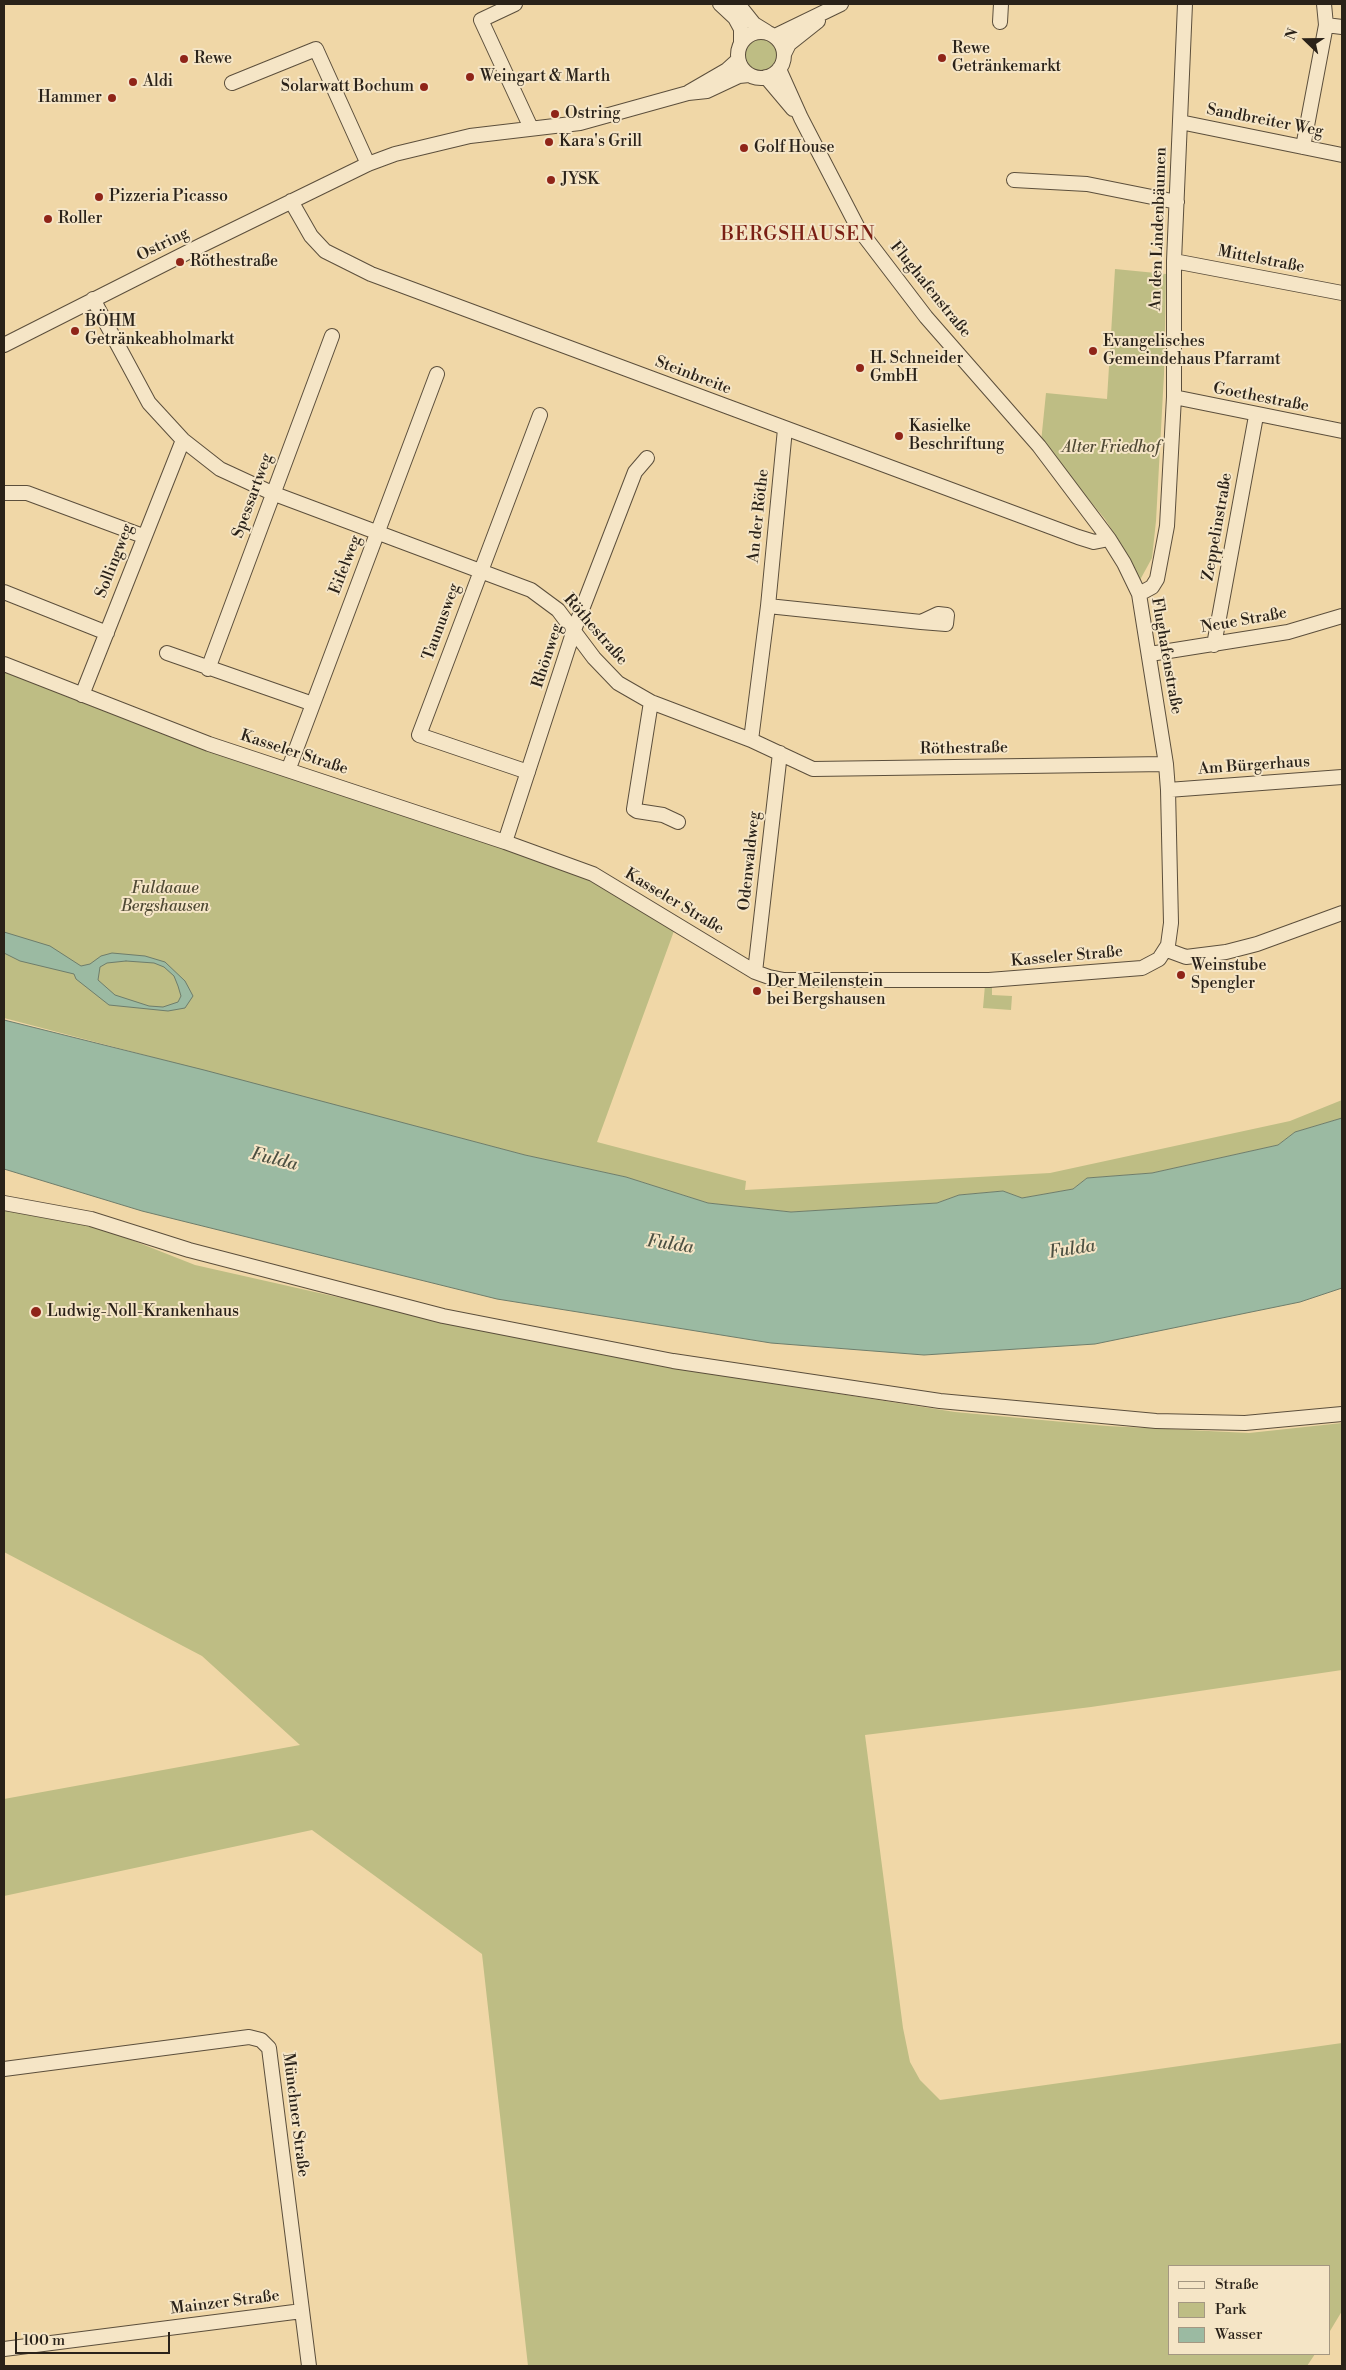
<!DOCTYPE html>
<html>
<head>
<meta charset="utf-8">
<style>
  body { margin:0 }
  #map { position:relative; width:1346px; height:2370px; overflow:hidden; background:#f0d7a7; font-family:"Libre Bodoni",serif }
  canvas { display:block }
  .frame { position:absolute; inset:0; border:5px solid #2a2219; pointer-events:none }
  .legend { position:absolute; left:1168px; top:2265px; width:162px; height:90px; box-sizing:border-box; background:#f5e5c6; border:1px solid #a49781; margin:0; padding:6px 9px; list-style:none; font-size:15px; color:#2a2219 }
  .legend li { display:flex; align-items:center; gap:10px; height:25px }
  .legend b { width:25px; border:1px solid #a49781 }
  .north { position:absolute; left:1281px; top:15px; width:50px; height:50px; -webkit-text-stroke:4px #f5e5c6; paint-order:stroke; rotate:292deg; font-size:14px; font-weight:700; line-height:20px; text-align:center; color:#2a2219 }
  .north::after { content:''; display:block; margin:auto; width:18px; height:22px; background:#2a2219; clip-path:polygon(50% 0,100% 100%,50% 72%,0 100%) }
  .scale { position:absolute; left:15px; top:2332px; width:155px; height:22px; box-sizing:border-box; border:2px solid #2a2219; border-top:0; padding-left:6px; font-size:15px; line-height:18px; white-space:nowrap; color:#2a2219; -webkit-text-stroke:4px #f5e5c6; paint-order:stroke }
</style>
</head>
<body>
<div id="map">
<canvas width="1346" height="2370"></canvas>
<div class="frame"></div>
<ul class="legend">
<li><b style="height:6px;background:#f5e5c6"></b>Straße</li>
<li><b style="height:14px;background:#bebd84"></b>Park</li>
<li><b style="height:14px;background:#9bbaa2"></b>Wasser</li>
</ul>
<div class="north">N</div>
<div class="scale">100 m</div>
</div>
<script>
const c = document.querySelector('canvas').getContext('2d');
c.lineJoin = 'round';
function paint(path, color) { c.fillStyle = color; c.fill(path, 'evenodd'); }
const shape = rows => new Path2D(rows.map(r => 'M' + r).join(''));
function stroke(path, color, width, dash) { c.strokeStyle = color; c.lineWidth = width; c.lineCap = dash ? 'butt' : 'round'; c.setLineDash(dash || []); c.stroke(path); }
function drawText(font, color, halo, rows, align = 'center') {
  c.font = font + ' "Libre Bodoni",serif'; c.lineWidth = 4; c.setLineDash([]); c.textBaseline = 'middle'; c.strokeStyle = halo; c.fillStyle = color; for (const [text, x, y, turn = 0] of rows) {
    c.save(); c.translate(x, y); c.rotate((+turn || 0) * Math.PI / 180); c.textAlign = isNaN(turn) ? turn : align; if (halo) c.strokeText(text, 0, 0); c.fillText(text, 0, 0); c.restore();
  }
}
paint(shape([
  '745 55a16 16 0 1 1 32 0a16 16 0 1 1-32 0Z',
  [1115,269,1166,274,1164,374,1156,521,1152,558,1140,580,1124,549,1105,519,1041,442,1046,393,1107,399],
  [4,670,580,874,674,931,597,1142,746,1181,745,1190,1050,1173,1290,1121,1342,1100,1342,1118,1295,1132,1278,1145,1152,1173,1087,1178,1073,1189,1022,1198,1003,1191,959,1195,937,1203,791,1212,708,1203,626,1177,525,1155,4,1018],
  [985,985,992,986,992,995,1012,996,1011,1010,983,1008],
  [4,1210,91,1224,195,1265,488,1331,661,1366,955,1412,1107,1426,1249,1433,1342,1423,1342,1670,1091,1707,865,1735,903,2028,910,2062,920,2080,940,2100,1342,2043,1342,2311,1330,2331,1330,2266,1170,2266,1170,2354,1315,2354,1307,2366,528,2366,482,1954,312,1830,4,1896,4,1799,300,1745,202,1656,4,1552]
]), '#bebd84');
const water = shape([
  [4,932,50,946,81,966,90,964,101,956,112,953,145,956,165,962,185,981,193,996,185,1008,168,1011,109,1005,76,979,74,974,20,961,4,953,4,932],
  [126,961,154,963,164,967,174,976,178,986,181,996,178,1002,163,1007,149,1006,115,995,98,980,100,967,107,963,126,961],
  [4,1020,204,1070,525,1155,626,1177,708,1203,791,1212,937,1203,959,1195,1003,1191,1022,1198,1073,1189,1087,1178,1152,1173,1278,1145,1295,1132,1342,1118,1342,1288,1300,1302,1095,1344,924,1355,771,1343,497,1299,142,1211,4,1169,4,1020]
]);
paint(water, '#9bbaa2');
stroke(water, '#6e7d6b', 1);
const minor = shape([
  [515,4,481,20,531,128],
  [720,4,735,18,741,29,741,42],
  [738,4,754,24,767,32],
  [1000,22,1001,4],
  [1326,25,1342,27],
  '738 55a23 23 0 1 1 46 0a23 23 0 1 1-46 0Z',
  [775,36,841,4],
  [784,54,789,44,818,21],
  [766,77,793,109],
  [232,83,316,49,368,164],
  [689,92,727,70,738,60],
  [1180,122,1342,155],
  [1303,147,1326,25,1324,4],
  [1014,180,1087,184,1177,202],
  [291,201,311,236,325,251,371,274,1078,537,1094,542,1109,539],
  [1174,261,1342,293],
  [93,299,149,403,183,440,220,469,272,493,531,590,558,610,594,658,618,683,651,702,751,740,813,769,1166,764],
  [4,345,200,246,368,164,395,154,470,136,580,123,688,93,707,91,739,76,749,75],
  [1174,397,1342,431],
  [4,493,27,493,143,536],
  [4,592,107,633],
  [1139,594,1152,587,1157,579,1167,526,1174,397,1174,261,1185,4],
  [768,606,921,622,938,614,947,615,946,624,921,622],
  [1214,645,1256,416],
  [167,653,313,704],
  [1150,654,1288,632,1342,616],
  [4,664,209,744,505,842,593,874,755,972,769,977,784,980,989,980,1142,968,1159,959,1168,945,1171,923,1168,790,1166,764,1139,594,1124,563,1109,539,1039,446,926,317,858,228,801,118,779,69],
  [208,669,332,336],
  [82,695,183,440],
  [651,702,634,809,637,811,663,815,678,822],
  [751,740,768,606,785,429],
  [289,768,437,374],
  [528,772,419,735,540,415],
  [1168,790,1342,777],
  [505,842,574,630,635,472,647,458],
  [1167,950,1186,957,1226,952,1257,944,1342,913],
  [755,972,780,753],
  [4,1203,91,1219,189,1250,443,1316,673,1361,940,1401,1156,1421,1245,1423,1342,1414],
  [4,2069,249,2037,261,2040,269,2048,309,2366],
  [4,2349,302,2311]
]);
stroke(minor, '#5c4f3c', 16);
stroke(minor, '#f5e5c6', 14);
for (const [x, y, r, color] of [
  [942,58,5,"#8f2418"],
  [184,59,5,"#8f2418"],
  [470,77,5,"#8f2418"],
  [133,82,5,"#8f2418"],
  [424,87,5,"#8f2418"],
  [112,98,5,"#8f2418"],
  [555,114,5,"#8f2418"],
  [549,142,5,"#8f2418"],
  [744,148,5,"#8f2418"],
  [551,180,5,"#8f2418"],
  [99,197,5,"#8f2418"],
  [48,219,5,"#8f2418"],
  [180,262,5,"#8f2418"],
  [75,331,5,"#8f2418"],
  [1093,351,5,"#8f2418"],
  [860,368,5,"#8f2418"],
  [899,436,5,"#8f2418"],
  [1181,975,5,"#8f2418"],
  [757,991,5,"#8f2418"],
  [36,1312,6,"#8f2418"]
]) { const dot = new Path2D(); dot.arc(x, y, r, 0, 2 * Math.PI); c.fillStyle = color; c.fill(dot); stroke(dot, '#f5e5c6', 2); }
drawText('16px', '#2a2219', '#f5e5c6', [
  ["Rewe",952,49],
  ["Getränkemarkt",952,67],
  ["Rewe",194,59],
  ["Weingart & Marth",480,77],
  ["Aldi",143,82],
  ["Solarwatt Bochum",414,87,"right"],
  ["Hammer",102,98,"right"],
  ["Ostring",565,114],
  ["Kara's Grill",559,142],
  ["Golf House",754,148],
  ["JYSK",561,180],
  ["Pizzeria Picasso",109,197],
  ["Roller",58,219],
  ["Röthestraße",190,262],
  ["BÖHM",85,322],
  ["Getränkeabholmarkt",85,340],
  ["Evangelisches",1103,342],
  ["Gemeindehaus Pfarramt",1103,360],
  ["H. Schneider",870,359],
  ["GmbH",870,377],
  ["Kasielke",909,427],
  ["Beschriftung",909,445],
  ["Weinstube",1191,966],
  ["Spengler",1191,984],
  ["Der Meilenstein",767,982],
  ["bei Bergshausen",767,1000],
  ["Ludwig-Noll-Krankenhaus",47,1312]
], 'left');
drawText('16px', '#2a2219', '#f5e5c6', [
  ["Sandbreiter Weg",1265,121,11],
  ["An den Lindenbäumen",1159,229,-88],
  ["Ostring",163,245,-27],
  ["Mittelstraße",1261,260,11],
  ["Flughafenstraße",930,290,51],
  ["Steinbreite",693,376,21],
  ["Goethestraße",1261,398,11],
  ["Spessartweg",253,496,-70],
  ["An der Röthe",759,516,-84],
  ["Zeppelinstraße",1218,527,-80],
  ["Sollingweg",115,561,-69],
  ["Eifelweg",346,565,-69],
  ["Neue Straße",1244,621,-10],
  ["Taunusweg",442,622,-70],
  ["Röthestraße",595,630,49],
  ["Rhönweg",548,656,-72],
  ["Flughafenstraße",1166,656,80],
  ["Röthestraße",964,749,-1],
  ["Kasseler Straße",294,753,18],
  ["Am Bürgerhaus",1254,766,-4],
  ["Odenwaldweg",750,861,-84],
  ["Kasseler Straße",674,902,31],
  ["Kasseler Straße",1067,957,-5],
  ["Münchner Straße",295,2115,83],
  ["Mainzer Straße",225,2303,-7]
]);
drawText('italic 16px', '#4f4934', '#f5e5c6', [
  ["Alter Friedhof",1111,448],
  ["Fuldaaue",165,889],
  ["Bergshausen",165,907]
]);
drawText('italic 18px', '#4c5042', '#f5e5c6', [
  ["Fulda",274,1160,14],
  ["Fulda",670,1245,8],
  ["Fulda",1072,1250,-9]
]);
c.letterSpacing = '1px';
drawText('19px', '#7a1f14', '#f5e5c6', [
  ["BERGSHAUSEN",798,235]
]);
c.letterSpacing = '0px';
</script>
</body>
</html>
